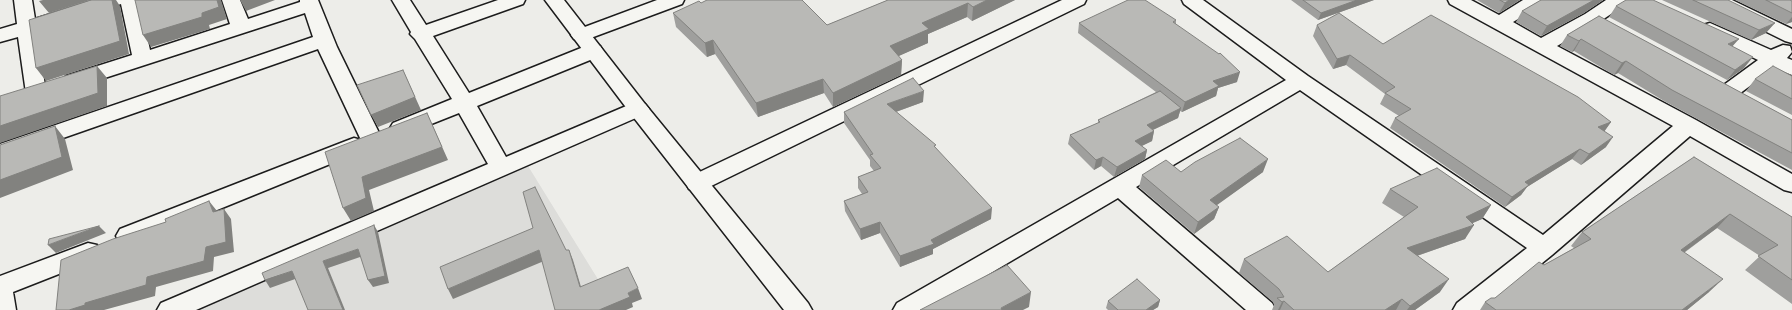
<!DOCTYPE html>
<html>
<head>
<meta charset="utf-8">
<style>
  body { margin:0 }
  canvas { display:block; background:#edede9 }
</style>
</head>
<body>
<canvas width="1792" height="310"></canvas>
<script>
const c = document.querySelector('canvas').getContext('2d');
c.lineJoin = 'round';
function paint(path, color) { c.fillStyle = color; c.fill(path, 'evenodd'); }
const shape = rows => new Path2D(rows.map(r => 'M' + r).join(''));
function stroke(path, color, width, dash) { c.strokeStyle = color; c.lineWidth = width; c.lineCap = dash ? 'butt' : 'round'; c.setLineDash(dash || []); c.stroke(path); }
paint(shape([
  [528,166,617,310,192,310]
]), '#ddddda');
const minor = shape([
  [14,0,32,0,35,19,95,0,139,0,150,50,230,24,222,0,240,0,248,19,300,2,300,0,318,0,337,47,382,139,379,144,371,147,364,145,362,151,136,243,128,245,120,243,116,236,120,229,346,141,354,138,361,140,318,49,0,160,0,144,313,37,305,13,80,86,73,88,66,86,63,81,66,76,132,55,121,4,37,31,46,93,43,98,36,100,29,98,26,93,18,37,0,42,0,29,17,24,14,0],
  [392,0,410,0,426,25,498,0,525,0,523,4,433,36,469,93,586,46,593,45,600,46,603,51,600,56,477,106,506,157,631,104,638,102,645,104,649,109,645,114,196,310,157,310,161,303,488,164,459,113,401,136,393,133,390,128,393,123,452,99,415,39,410,34,411,32,392,0],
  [657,0,684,0,682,4,588,39,581,41,574,39,571,35,574,31,657,0],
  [1062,0,1086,0,1084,4,705,189,697,191,689,189,686,183,689,177,1062,0],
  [1182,0,1203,0,1308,76,1543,235,1673,126,1450,4,1448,0,1471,0,1499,15,1523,0,1545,0,1543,4,1513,22,1541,38,1585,14,1606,0,1628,0,1626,4,1599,22,1557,46,1696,120,1792,174,1792,192,1784,190,1690,136,1552,255,1484,310,1453,310,1457,303,1527,248,1300,90,1136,187,1272,303,1276,310,1246,310,1118,198,928,310,893,310,897,303,1286,80,1184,4,1182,0],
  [1708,0,1732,0,1792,29,1792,43,1785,41,1710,4,1708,0],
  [1710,23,1771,50,1783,45,1790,46,1792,52,1787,58,1792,60,1792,75,1774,68,1735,97,1728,99,1721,97,1718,92,1721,87,1758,60,1703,33,1700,29,1703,25,1710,23],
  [88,243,97,245,100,252,97,259,13,292,16,310,0,310,0,276,88,243]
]);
const tertiary = shape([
  [545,0,564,0,645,104,808,303,812,310,784,310,631,114,545,0]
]);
stroke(minor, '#1c1c1c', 3);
stroke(tertiary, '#1c1c1c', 3);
paint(minor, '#f6f6f2');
paint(tertiary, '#f6f6f2');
paint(shape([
  [888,0,1015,0,972,21,967,17,928,34,928,43,898,56,902,60,901,75,833,107,824,93,758,117,715,54,707,57,676,27,673,13,701,3,827,25],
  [1291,0,1374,0,1318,20],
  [1477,0,1520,0,1499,13],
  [1541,0,1603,0,1584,13,1541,36,1516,22,1522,11],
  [1662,0,1728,0,1766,33,1751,40],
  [1735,0,1790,0,1792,1,1792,22,1786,24],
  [1616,6,1733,47,1744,68,1727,80,1609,17],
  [1599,16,1792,120,1792,170,1664,101,1618,73,1614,75,1574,51,1572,52,1560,46,1567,35],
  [1176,20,1176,24,1237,82,1218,88,1216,96,1182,112,1180,111,1178,118,1153,130,1154,131,1152,141,1142,146,1147,150,1145,159,1114,177,1101,166,1094,170,1068,144,1070,135,1098,123,1098,120,1156,92,1078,33,1079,23],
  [1317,25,1383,44,1611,122,1604,131,1606,147,1581,165,1572,159,1527,187,1521,195,1505,207,1390,128,1395,118,1399,116,1380,104,1385,94,1346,65,1333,69,1313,36],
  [1792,76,1792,115,1746,91,1755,79],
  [923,102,896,112,936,148,991,219,933,249,933,254,900,267,880,233,861,240,845,211,844,201,862,194,858,188,858,177,874,171,870,166,870,160,844,123,844,112],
  [1694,157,1792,217,1792,304,1745,270,1760,256,1717,228,1684,253,1709,292,1687,310,1480,310,1485,302,1495,298,1544,265,1574,248,1571,246,1582,232],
  [1181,172,1263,172,1216,205,1219,207,1214,219,1194,234,1139,187,1142,175],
  [1390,189,1491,205,1482,219,1472,223,1465,239,1417,256,1440,292,1415,310,1272,310,1274,305,1273,302,1239,273,1244,259,1328,272,1404,217,1382,203],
  [1160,300,1158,307,1153,310,1108,310,1106,308,1108,301]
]), '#9f9f9d');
paint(shape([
  [43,0,90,0,49,13,39,1],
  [112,0,116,0,120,6,129,54,46,81,36,68],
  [217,0,221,0,227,19,209,25,210,29,151,47,143,35,202,13],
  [240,0,275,0,246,11],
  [987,0,1015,0,972,21,973,7],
  [1357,0,1374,0,1318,20,1321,13],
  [1509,0,1520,0,1499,13,1505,3],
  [1594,0,1603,0,1584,13,1541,36,1547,26],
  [968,3,967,17,928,34,928,43,890,60,890,46,922,23],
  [1792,17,1792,22,1786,24],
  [1775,23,1766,33,1751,40,1759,30],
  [1581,39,1574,51,1572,52,1579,41],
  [1739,39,1730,49,1728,44],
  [713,40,715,54,707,57,705,43],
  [1350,55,1346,65,1333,69,1337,59],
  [1753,57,1744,68,1727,80,1735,70],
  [902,60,901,75,833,107,833,93],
  [1626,61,1618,73,1614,75,1622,63],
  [97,66,107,78,107,106,0,143,0,126],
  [403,70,421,110,378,127,371,115],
  [1240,72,1237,82,1218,88,1216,96,1182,112,1185,102,1213,81],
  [823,79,824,93,758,117,756,103],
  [924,91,923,102,887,115,887,104],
  [1181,108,1178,118,1144,134,1147,125],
  [427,113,448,160,369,190,374,211,351,221,343,208,362,177],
  [1611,122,1604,132,1598,127],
  [55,126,65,139,73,170,0,198,0,180],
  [1154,131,1152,141,1133,150,1135,141],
  [1613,137,1606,147,1581,165,1589,154],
  [1580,149,1572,159,1527,187,1521,195,1505,207,1512,197,1525,182],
  [1147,150,1145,159,1114,177,1117,167],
  [1103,157,1101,166,1094,170,1096,160],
  [1268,159,1263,172,1206,213,1210,200],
  [209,201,217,211,213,212],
  [1491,205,1482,219,1457,230,1466,217],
  [1219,207,1214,219,1194,234,1198,222],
  [992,208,991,219,933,249,933,254,900,267,900,256],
  [224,209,231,219,234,252,214,257,213,271,156,287,155,296,104,310,69,310,206,247],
  [1730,214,1717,228,1668,264,1681,250],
  [880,222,880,233,861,240,860,229],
  [374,225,378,232,389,283,373,287,368,280],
  [1474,225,1465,239,1399,262,1407,248],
  [99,226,106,233,56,253,48,245],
  [358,249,363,256,328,268,345,310,343,310,323,261],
  [539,250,544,261,453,299,448,289],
  [569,250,573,260,584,297,580,287],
  [292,271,298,278,270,288,265,280],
  [1449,279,1440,292,1415,310,1407,310,1410,306],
  [1723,279,1709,292,1687,310,1682,310],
  [638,288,642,299,632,303,633,307,626,310,599,310,628,293],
  [1031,292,1029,307,1023,310,1000,310,1001,308],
  [1402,299,1396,310,1385,310],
  [1160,300,1158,307,1153,310,1146,310],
  [1284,301,1280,310,1278,310,1282,302]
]), '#82827f');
const building = shape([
  [91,0,112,0,120,41,36,68,29,20,91,0],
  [135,0,217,0,219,7,202,13,202,17,143,35,135,0],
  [707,0,802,0,827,25,888,0,987,0,973,7,968,3,922,23,929,29,890,46,902,60,833,93,823,79,756,103,713,40,705,43,673,13,699,1,701,3,707,0],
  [1128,0,1145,0,1176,20,1173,22,1219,54,1220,53,1240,72,1213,81,1219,86,1185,102,1079,23,1128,0],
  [1303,0,1357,0,1321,13,1303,0],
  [1500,0,1509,0,1505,3,1500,0],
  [1541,0,1594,0,1547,26,1522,11,1541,0],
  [1626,0,1653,0,1739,39,1728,44,1753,57,1735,70,1616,6,1626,0],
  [1693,0,1728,0,1775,23,1759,30,1693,0],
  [1766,0,1790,0,1792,1,1792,13,1766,0],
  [1339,13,1383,44,1431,15,1578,97,1611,122,1598,127,1613,137,1589,154,1580,149,1525,182,1529,185,1512,197,1395,118,1411,109,1385,93,1395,87,1350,55,1337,59,1317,25,1339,13],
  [1599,16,1792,120,1792,153,1672,90,1626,61,1622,63,1581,39,1579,41,1567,35,1599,16],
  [97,66,98,93,0,126,0,96,97,66],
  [1773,66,1792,76,1792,99,1755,79,1773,66],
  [403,70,415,97,371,115,357,85,403,70],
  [913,78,924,91,887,104,936,145,934,146,992,208,931,240,934,244,900,256,880,222,860,229,844,201,868,192,858,177,881,168,870,155,873,154,844,112,913,78],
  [1160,91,1181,108,1147,125,1154,131,1135,141,1147,150,1117,167,1103,157,1096,160,1070,135,1100,122,1098,120,1160,91],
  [427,113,442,147,362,177,366,198,343,208,325,152,427,113],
  [55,126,62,157,0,180,0,145,55,126],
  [1240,138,1268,159,1210,200,1219,207,1198,222,1142,175,1166,160,1181,172,1195,162,1240,138],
  [1694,157,1792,217,1792,280,1758,256,1778,245,1730,214,1681,250,1723,279,1682,310,1496,310,1485,302,1491,298,1495,298,1539,262,1544,265,1591,239,1582,232,1694,157],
  [1437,168,1491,205,1466,217,1474,225,1407,248,1449,279,1410,306,1402,299,1385,310,1294,310,1284,301,1282,302,1277,298,1284,297,1279,289,1244,259,1287,236,1328,272,1418,207,1390,189,1437,168],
  [535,187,566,250,569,250,580,287,628,267,638,288,628,293,630,297,599,310,555,310,539,250,448,289,440,267,533,228,523,192,535,187],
  [209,201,213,212,224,209,226,242,206,247,204,261,147,277,146,285,85,303,85,305,69,310,56,310,61,260,113,239,166,222,165,219,209,201],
  [374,225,385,276,368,280,358,249,323,261,343,310,308,310,292,271,265,280,262,273,374,225],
  [99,226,48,245,49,239,99,226],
  [1007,265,1031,292,1001,308,1002,310,920,310,1007,265],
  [1137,279,1160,300,1146,310,1118,310,1108,301,1137,279]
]);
paint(building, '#b9b9b6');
stroke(building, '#82827f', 1);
</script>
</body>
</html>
